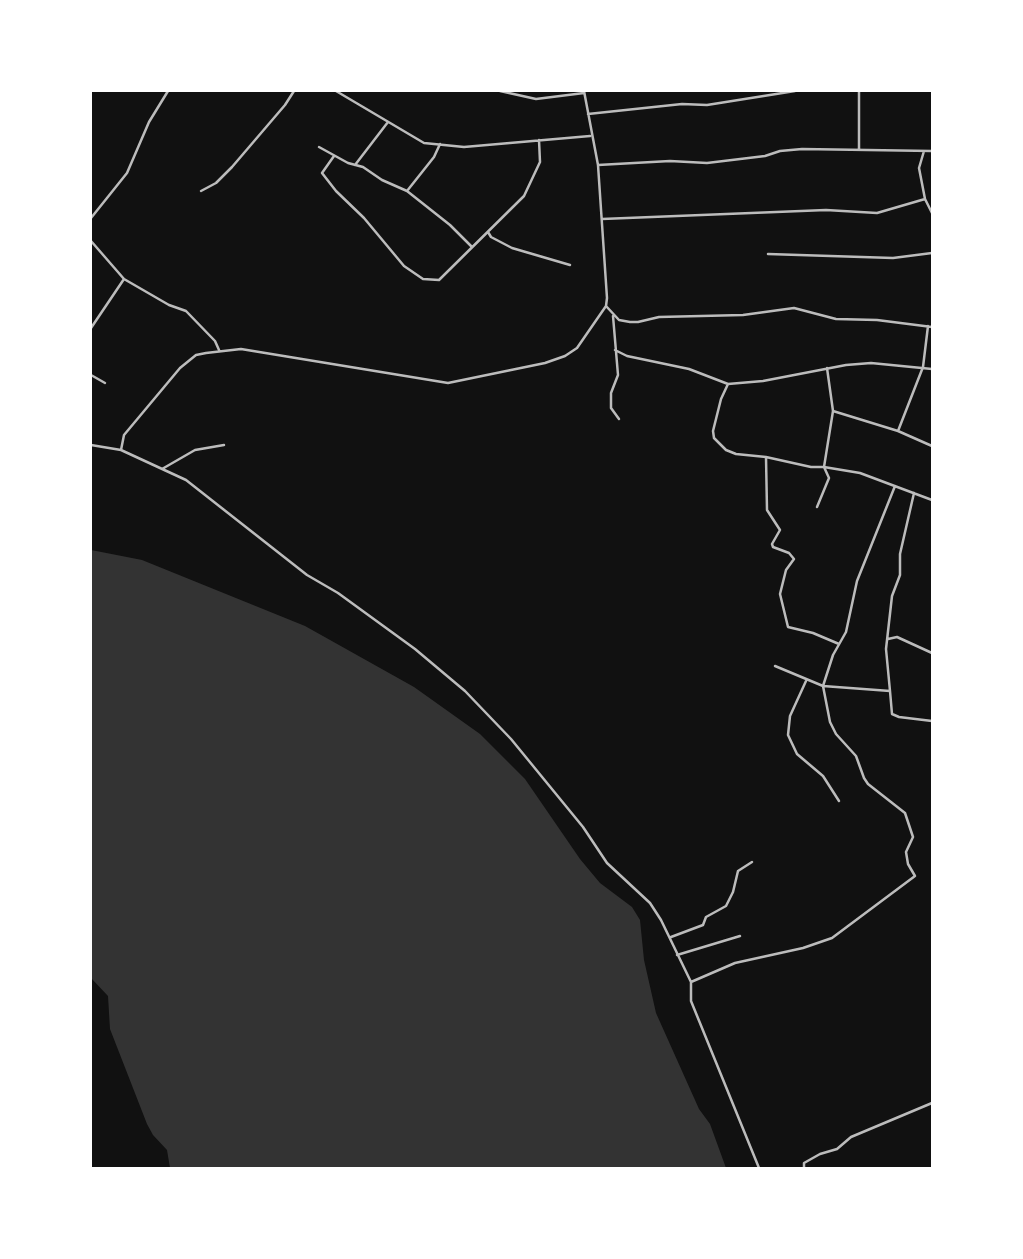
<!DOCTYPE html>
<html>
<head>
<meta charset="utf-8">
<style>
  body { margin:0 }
  #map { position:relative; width:1023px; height:1259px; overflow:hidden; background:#111; font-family:Arial,sans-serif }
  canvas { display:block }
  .frame { position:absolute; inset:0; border:92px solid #fff; pointer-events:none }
</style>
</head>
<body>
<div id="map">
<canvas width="1023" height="1259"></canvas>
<div class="frame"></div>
</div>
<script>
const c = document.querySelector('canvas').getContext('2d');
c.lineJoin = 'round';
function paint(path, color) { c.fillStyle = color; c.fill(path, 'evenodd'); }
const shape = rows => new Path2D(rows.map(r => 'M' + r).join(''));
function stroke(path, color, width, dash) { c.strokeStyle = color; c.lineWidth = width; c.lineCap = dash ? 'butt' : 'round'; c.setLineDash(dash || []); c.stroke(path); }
paint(shape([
  [91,550,142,560,305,626,414,687,480,734,525,779,580,859,600,883,632,907,640,920,644,960,656,1013,699,1109,710,1124,726,1168,170,1168,167,1150,153,1135,147,1124,110,1029,108,996,91,978]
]), '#333');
stroke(shape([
  [336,91,424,143,464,147,590,136],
  [500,91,536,99,584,93],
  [859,91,859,150],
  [588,114,682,104,707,105,795,91],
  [319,147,348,163,363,167,382,180,407,191,450,225,472,247],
  [924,151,919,168,925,199,932,213],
  [334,156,322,173,336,191,364,218,404,266,423,279,439,280,524,196,540,162,539,140],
  [355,165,388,122],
  [598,165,670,161,707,163,765,156,780,151,802,149,932,151],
  [201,191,216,183,232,167,285,105,294,91],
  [407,191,434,157,440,144],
  [91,218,127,173,149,122,168,91],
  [602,219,826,210,877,213,925,199],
  [488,232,491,237,512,248,570,265],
  [91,241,124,279,169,305,186,311,215,341,219,350],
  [768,254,893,258,932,253],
  [606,306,619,320,630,322,638,322,659,317,743,315,794,308,836,319,877,320,932,327],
  [613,316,618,375,611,393,611,408,619,419],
  [91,328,124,279],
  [615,350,627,356,689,369,728,384,763,381,846,365,871,363,932,369],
  [91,375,105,383],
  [728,384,721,399,713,431,714,438,726,450,736,454,766,457,811,467,824,467,860,473,932,500],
  [833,411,898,431,932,446],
  [898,431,923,367,928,326],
  [91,445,121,450,186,480,307,575,338,593,415,649,465,691,511,739,583,827,607,863,650,903,661,920,691,982,691,1001,759,1168],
  [121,450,124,435,180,368,196,355,206,353,241,349,448,383,545,363,565,356,577,348,606,306,607,298,598,165,584,91],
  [766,457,767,510,780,530,772,544,773,547,789,553,794,559,786,570,780,594,788,627,813,633,839,644],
  [162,469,195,450,224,445],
  [817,507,829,478,824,467,833,411,827,368],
  [888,639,897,637,932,653],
  [775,666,823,686,890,691,892,714,899,717,932,721],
  [806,681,790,716,788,735,797,754,823,776,839,801],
  [890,691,886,649,892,596,900,575,900,554,914,493],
  [671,937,703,925,706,917,726,906,733,892,738,871,752,862],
  [677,955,740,936],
  [691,982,735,963,803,948,832,938,915,876,908,864,906,852,913,837,905,813,868,784,864,778,856,756,836,734,830,722,823,686,833,655,846,632,857,581,895,486],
  [804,1168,804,1163,820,1154,837,1149,851,1137,932,1103]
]), '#bcbcbc', 2.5);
</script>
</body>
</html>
